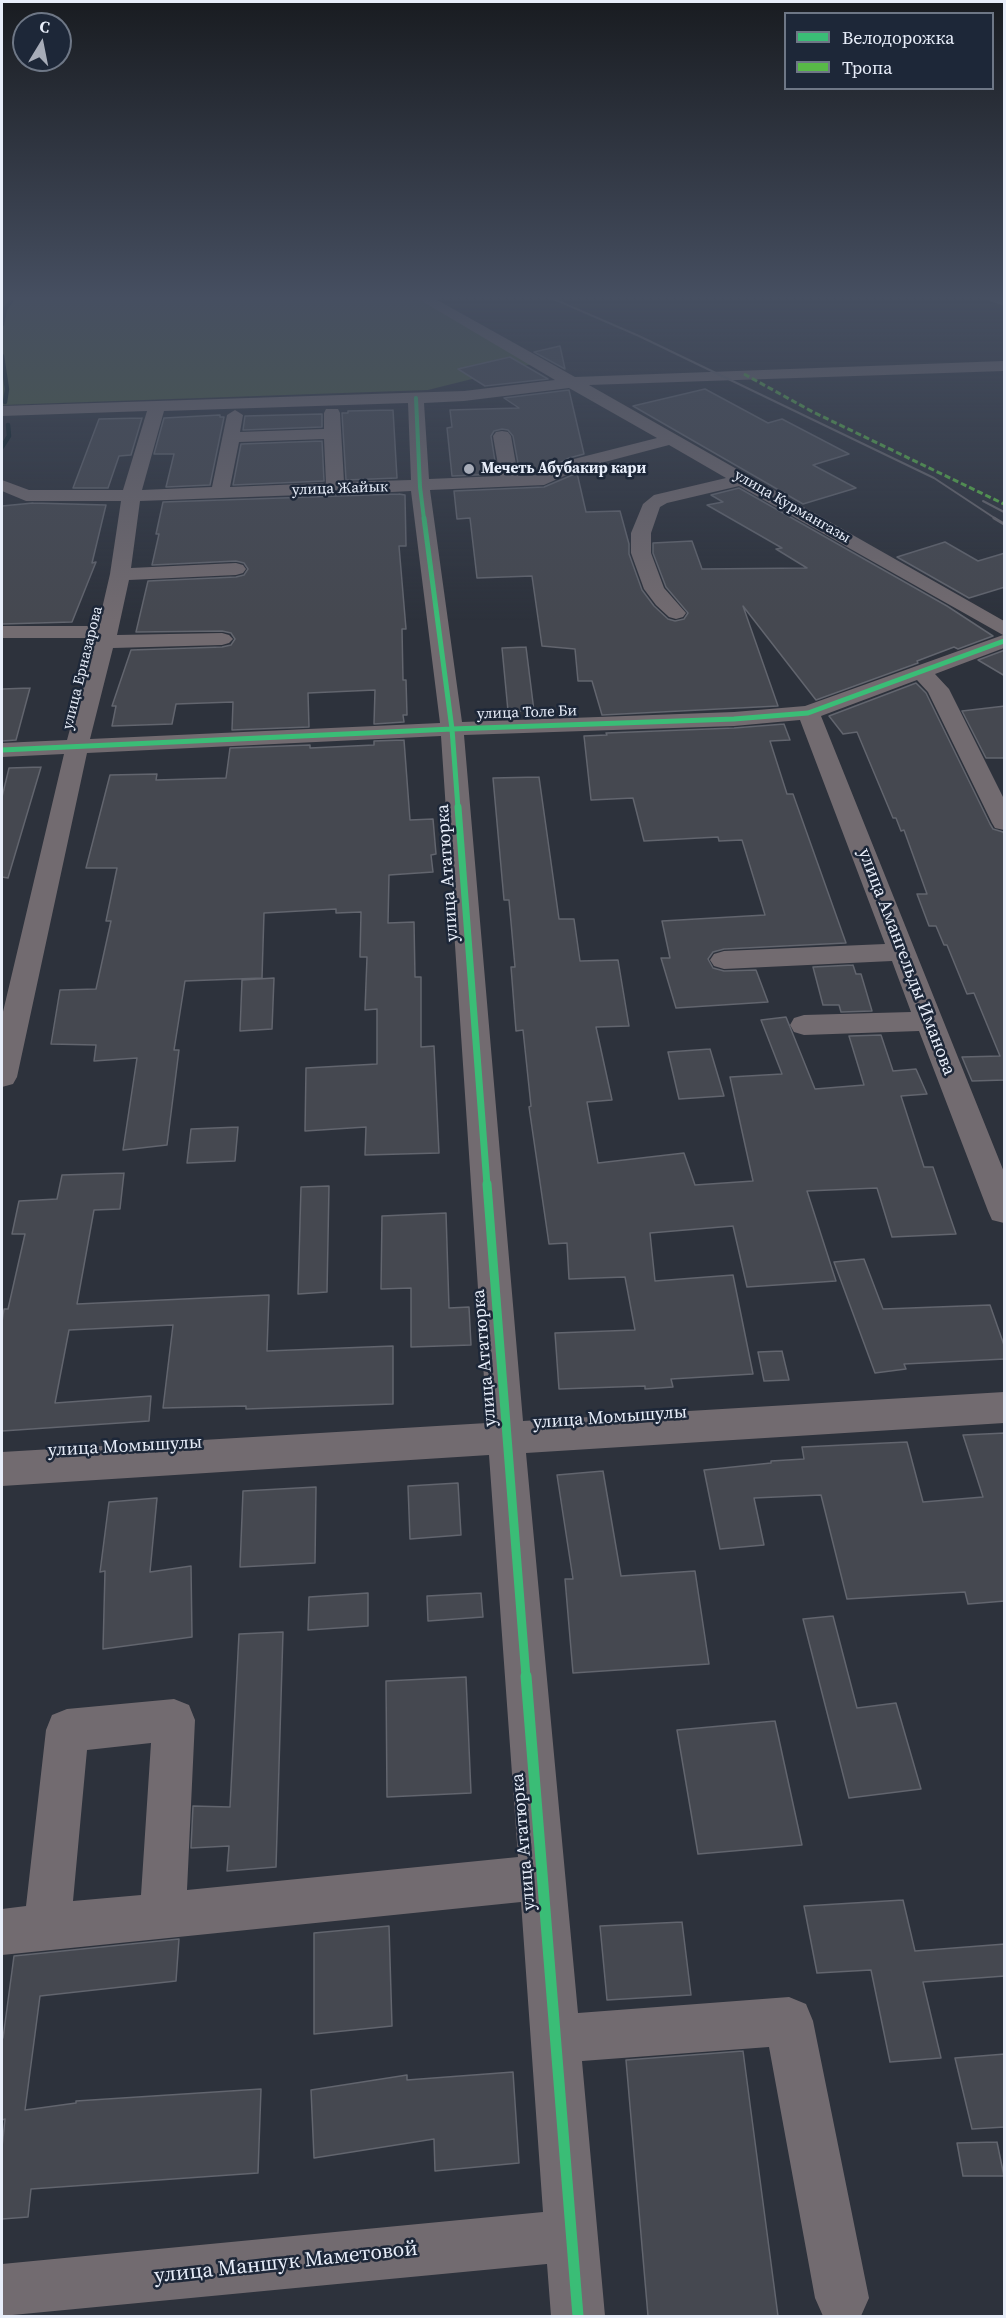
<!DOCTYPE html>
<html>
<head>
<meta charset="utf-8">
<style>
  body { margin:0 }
  #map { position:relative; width:1006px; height:2318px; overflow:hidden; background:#2d323c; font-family:"Source Serif 4",serif }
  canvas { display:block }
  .frame { position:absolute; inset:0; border:3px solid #e8eefa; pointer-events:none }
  .legend { position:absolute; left:784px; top:12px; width:210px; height:78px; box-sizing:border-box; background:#1d2738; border:2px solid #6e7786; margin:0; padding:8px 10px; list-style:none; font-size:18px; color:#e8eefa }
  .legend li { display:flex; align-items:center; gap:12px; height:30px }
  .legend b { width:30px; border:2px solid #6e7786 }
  .north { position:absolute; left:12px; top:12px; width:60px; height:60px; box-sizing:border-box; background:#1d2738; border:2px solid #6e7786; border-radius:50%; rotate:10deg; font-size:16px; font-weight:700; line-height:24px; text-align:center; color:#e8eefa }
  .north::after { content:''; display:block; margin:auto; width:21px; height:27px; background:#a7acb8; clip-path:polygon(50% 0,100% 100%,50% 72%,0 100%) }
</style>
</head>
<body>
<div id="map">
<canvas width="1006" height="2318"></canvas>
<div class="frame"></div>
<ul class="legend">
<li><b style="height:8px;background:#3abd76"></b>Велодорожка</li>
<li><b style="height:8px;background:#58b947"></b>Тропа</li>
</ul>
<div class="north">С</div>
</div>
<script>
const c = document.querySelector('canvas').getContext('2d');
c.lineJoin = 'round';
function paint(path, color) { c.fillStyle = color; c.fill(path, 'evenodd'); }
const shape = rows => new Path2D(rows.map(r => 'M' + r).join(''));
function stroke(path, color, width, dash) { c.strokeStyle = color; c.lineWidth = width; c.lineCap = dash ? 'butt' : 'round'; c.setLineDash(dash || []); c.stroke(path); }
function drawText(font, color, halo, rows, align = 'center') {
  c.font = font + ' "Source Serif 4",serif'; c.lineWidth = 5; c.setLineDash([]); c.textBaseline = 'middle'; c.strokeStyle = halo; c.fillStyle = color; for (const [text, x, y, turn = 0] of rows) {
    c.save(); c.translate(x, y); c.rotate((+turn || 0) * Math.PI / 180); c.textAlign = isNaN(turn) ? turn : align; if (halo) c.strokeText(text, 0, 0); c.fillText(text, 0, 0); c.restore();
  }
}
paint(shape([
  [2,297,417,297,532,364,428,390,2,405]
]), '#4a5c42');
stroke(shape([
  [2,324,5,309,14,297],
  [2,356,7,389,5,402],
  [2,447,9,436,8,425]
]), '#071d24', 4.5);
const building = shape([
  [560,346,565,369,534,352,560,346],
  [510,357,548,379,485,386,458,369,510,357],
  [705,389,768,423,782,419,849,454,813,465,856,488,803,504,633,406,705,389],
  [569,390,584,454,569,458,540,473,520,474,513,436,508,430,502,429,494,431,491,436,497,474,452,476,447,428,452,427,450,410,519,408,504,398,569,390],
  [393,410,397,478,346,480,342,413,348,413,348,411,393,410],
  [322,414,322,427,243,430,245,416,322,414],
  [220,415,220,417,224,417,210,485,166,487,174,454,154,454,164,418,220,415],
  [142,418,131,455,119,456,108,488,73,488,99,419,142,418],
  [322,441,324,481,233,485,241,444,322,441],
  [577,473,586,512,620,511,629,544,629,554,642,590,654,606,668,619,675,621,684,619,688,613,666,587,653,553,653,543,692,541,702,569,807,568,776,549,782,548,707,505,723,502,711,495,739,488,947,606,993,636,958,649,954,647,917,661,918,663,816,700,743,606,778,706,602,715,592,681,578,681,575,649,542,646,532,576,477,578,470,518,457,519,454,491,544,487,577,473],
  [399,494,405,495,406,546,399,546,406,629,402,629,403,680,406,680,407,715,403,715,404,722,374,724,375,690,308,693,309,727,232,730,233,702,176,704,172,724,112,726,116,706,112,706,131,650,222,647,231,645,235,639,231,633,222,631,136,632,148,581,236,577,244,575,248,569,244,563,236,561,152,565,159,534,156,534,163,502,399,494],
  [33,503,106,505,92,563,96,562,72,622,2,624,2,506,33,503],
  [945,542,978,561,1005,553,1005,587,969,598,897,557,945,542],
  [526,647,534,711,508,711,502,648,526,647],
  [1005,650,1005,676,978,660,1005,650],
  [916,683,926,693,990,824,993,829,1003,832,1005,836,1005,1080,972,1081,962,1057,1000,1056,974,993,967,994,947,945,944,945,936,926,929,926,917,894,927,894,904,830,901,831,896,818,893,818,857,732,843,734,829,716,916,683],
  [30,688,16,740,2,741,2,689,30,688],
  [1005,706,1005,758,986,758,962,711,1005,706],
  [784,724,790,740,770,741,787,794,793,794,846,943,724,949,713,952,708,959,713,968,724,971,756,970,768,1002,676,1008,661,958,670,958,662,921,765,915,742,840,719,841,718,837,644,841,633,798,591,800,584,736,607,735,606,733,734,728,784,724],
  [404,740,410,820,433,819,436,854,431,855,433,872,389,875,388,923,414,922,415,977,421,977,421,1047,434,1046,439,1153,365,1155,366,1127,305,1131,306,1068,377,1064,377,1009,365,1010,367,957,360,957,361,912,336,913,336,909,264,913,262,978,185,981,174,1050,179,1050,167,1145,123,1150,137,1058,94,1061,96,1045,51,1044,60,990,96,989,111,921,106,921,117,868,86,868,110,775,157,774,156,780,226,778,230,748,310,745,310,748,374,745,374,741,404,740],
  [41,767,8,878,2,877,2,797,9,768,41,767],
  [539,777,559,919,574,919,580,961,618,960,629,1026,596,1027,612,1100,587,1102,598,1163,684,1153,695,1185,753,1181,730,1077,782,1074,761,1020,786,1017,815,1089,864,1085,849,1036,881,1035,893,1071,916,1069,927,1094,901,1096,924,1167,933,1167,956,1234,892,1237,877,1188,807,1191,836,1281,747,1287,733,1226,650,1233,655,1281,733,1275,753,1374,671,1379,673,1387,645,1389,645,1386,559,1389,555,1333,635,1330,625,1277,569,1279,567,1243,549,1244,529,1107,531,1106,523,1030,516,1031,511,967,515,967,509,900,504,900,493,778,539,777],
  [853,965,856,974,861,974,872,1011,841,1012,839,1005,823,1005,813,967,853,965],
  [274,978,272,1029,240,1031,242,980,274,978],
  [710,1049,724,1096,679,1099,668,1052,710,1049],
  [238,1127,235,1161,187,1163,191,1129,238,1127],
  [124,1173,120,1209,94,1210,77,1304,269,1295,267,1351,393,1346,393,1404,246,1409,246,1406,163,1408,173,1325,69,1330,55,1403,151,1396,149,1421,2,1431,2,1322,4,1309,8,1309,25,1234,12,1234,19,1201,57,1199,62,1175,124,1173],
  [329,1186,327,1292,298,1294,301,1187,329,1186],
  [446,1213,449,1308,469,1307,471,1345,411,1347,411,1288,381,1289,382,1216,446,1213],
  [864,1259,883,1309,990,1305,1005,1348,1005,1359,904,1364,906,1369,875,1373,834,1262,864,1259],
  [782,1351,789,1380,764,1381,758,1352,782,1351],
  [1005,1433,1005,1601,968,1604,965,1592,847,1599,821,1495,754,1498,764,1545,720,1549,704,1470,771,1463,771,1461,804,1459,802,1447,907,1442,923,1502,983,1497,963,1435,1005,1433],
  [603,1471,621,1576,695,1571,709,1664,573,1673,565,1579,573,1579,557,1475,603,1471],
  [458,1483,461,1535,410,1539,408,1486,458,1483],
  [316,1487,315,1563,240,1567,243,1491,316,1487],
  [157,1498,150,1572,191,1566,192,1637,103,1649,105,1571,100,1572,109,1502,157,1498],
  [368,1593,368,1626,308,1630,309,1597,368,1593],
  [481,1593,483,1617,428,1621,427,1596,481,1593],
  [833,1616,857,1708,896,1703,921,1789,849,1798,803,1619,833,1616],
  [283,1632,276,1867,227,1871,229,1846,191,1848,193,1806,230,1807,239,1634,283,1632],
  [466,1677,471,1793,387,1797,386,1681,466,1677],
  [775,1721,802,1845,698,1854,677,1730,775,1721],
  [903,1900,915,1951,1005,1944,1005,1976,923,1982,941,2058,890,2062,871,1970,817,1973,804,1906,903,1900],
  [682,1922,691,1995,607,2000,600,1926,682,1922],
  [389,1926,392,2026,314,2034,314,1933,389,1926],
  [179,1939,176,1981,40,1996,25,2110,76,2103,76,2101,261,2089,258,2173,31,2189,28,2217,2,2219,2,2147,5,2119,2,2120,2,2038,3,2038,14,1956,179,1939],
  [743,2051,778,2316,648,2316,626,2060,743,2051],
  [1005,2054,1005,2127,972,2129,955,2058,1005,2054],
  [513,2072,519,2163,435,2171,434,2139,314,2158,311,2090,407,2075,407,2080,513,2072],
  [997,2142,1004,2176,963,2176,957,2143,997,2142]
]);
paint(building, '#454850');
stroke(building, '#62656e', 1.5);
paint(shape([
  [415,297,432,297,575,377,1004,361,1004,371,589,385,1004,621,1004,648,935,674,949,689,1004,799,1004,830,995,828,992,823,928,692,917,680,821,716,1004,1172,1004,1223,992,1220,988,1211,919,1031,804,1035,794,1032,790,1025,794,1018,804,1015,911,1012,892,961,724,969,714,966,710,960,714,954,724,951,885,944,800,720,734,726,464,735,523,1421,1004,1392,1004,1423,526,1453,578,2013,789,1997,806,2004,813,2021,869,2298,861,2316,823,2316,815,2298,769,2047,582,2061,605,2316,551,2316,547,2264,2,2316,2,2264,543,2212,521,1902,2,1955,2,1909,26,1906,46,1730,52,1715,67,1709,174,1699,189,1705,195,1720,187,1890,518,1857,489,1455,2,1486,2,1452,487,1423,441,736,87,753,17,1077,13,1084,2,1087,2,1016,64,754,2,757,2,743,67,740,95,638,2,638,2,626,98,626,110,574,121,501,26,501,2,491,2,480,29,490,123,490,147,411,2,416,2,406,464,391,555,380,415,297],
  [569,388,657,438,570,460,541,475,518,476,511,436,508,432,502,431,496,432,493,436,500,476,429,479,424,403,464,401,569,388],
  [408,403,411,480,344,482,340,413,338,409,326,409,324,413,324,429,240,432,243,415,235,410,227,415,212,487,142,490,164,411,408,403],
  [324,439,326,483,230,487,239,442,324,439],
  [669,445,726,478,654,495,643,504,631,533,631,553,644,589,656,605,669,617,676,619,683,617,686,613,664,588,651,553,651,533,660,507,667,503,739,486,1003,635,805,706,734,712,462,722,430,490,544,485,582,468,669,445],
  [411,491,440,723,90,739,113,648,222,645,229,643,233,639,229,635,222,633,117,635,129,580,236,575,243,573,246,569,243,565,236,563,131,568,140,501,329,494,335,495,411,491],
  [151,1743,141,1895,73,1901,87,1750,151,1743],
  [985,297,1004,297,1004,306,987,300,985,297]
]), '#726b70');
stroke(shape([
  [549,297,639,336,934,478,996,519],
  [983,501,1004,512]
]), '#69686f', 2);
stroke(shape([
  [994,518,1004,524]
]), '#69686f', 3);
stroke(shape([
  [744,374,813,412,1004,504]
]), '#58b947', 3, [6, 3]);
stroke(shape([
  [416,398,420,487,424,519]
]), '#3abd76', 4);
stroke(shape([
  [424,518,452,729,458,808],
  [2,750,452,729,734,719,808,713,1004,641]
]), '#3abd76', 5);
stroke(shape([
  [458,807,487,1185]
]), '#3abd76', 7);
stroke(shape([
  [487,1184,526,1677]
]), '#3abd76', 9);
stroke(shape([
  [526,1676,578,2316]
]), '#3abd76', 11);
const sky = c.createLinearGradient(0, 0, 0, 621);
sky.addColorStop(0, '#191c21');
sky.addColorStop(0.48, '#464f61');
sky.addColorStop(1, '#464f6100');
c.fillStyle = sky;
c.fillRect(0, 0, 1006, 621);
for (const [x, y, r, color] of [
  [469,469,6,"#a7acb8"]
]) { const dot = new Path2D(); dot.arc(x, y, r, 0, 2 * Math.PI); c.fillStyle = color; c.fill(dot); stroke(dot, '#1d2738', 2); }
drawText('bold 15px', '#e8eefa', '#1d2738', [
  ["Мечеть Абубакир кари",481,469]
], 'left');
drawText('15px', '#e8eefa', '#1d2738', [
  ["улица Жайык",340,489,-2],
  ["улица Курмангазы",792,507,30],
  ["улица Ерназарова",83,668,-76],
  ["улица Толе Би",527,713,-2]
]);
drawText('18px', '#e8eefa', '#1d2738', [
  ["улица Ататюрка",448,873,-94],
  ["улица Амангельды Иманова",906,962,69],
  ["улица Ататюрка",485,1358,-95],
  ["улица Момышулы",610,1418,-4],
  ["улица Момышулы",125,1447,-3],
  ["улица Ататюрка",524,1842,-95]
]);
drawText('21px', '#e8eefa', '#1d2738', [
  ["улица Маншук Маметовой",286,2263,-6]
]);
</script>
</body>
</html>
